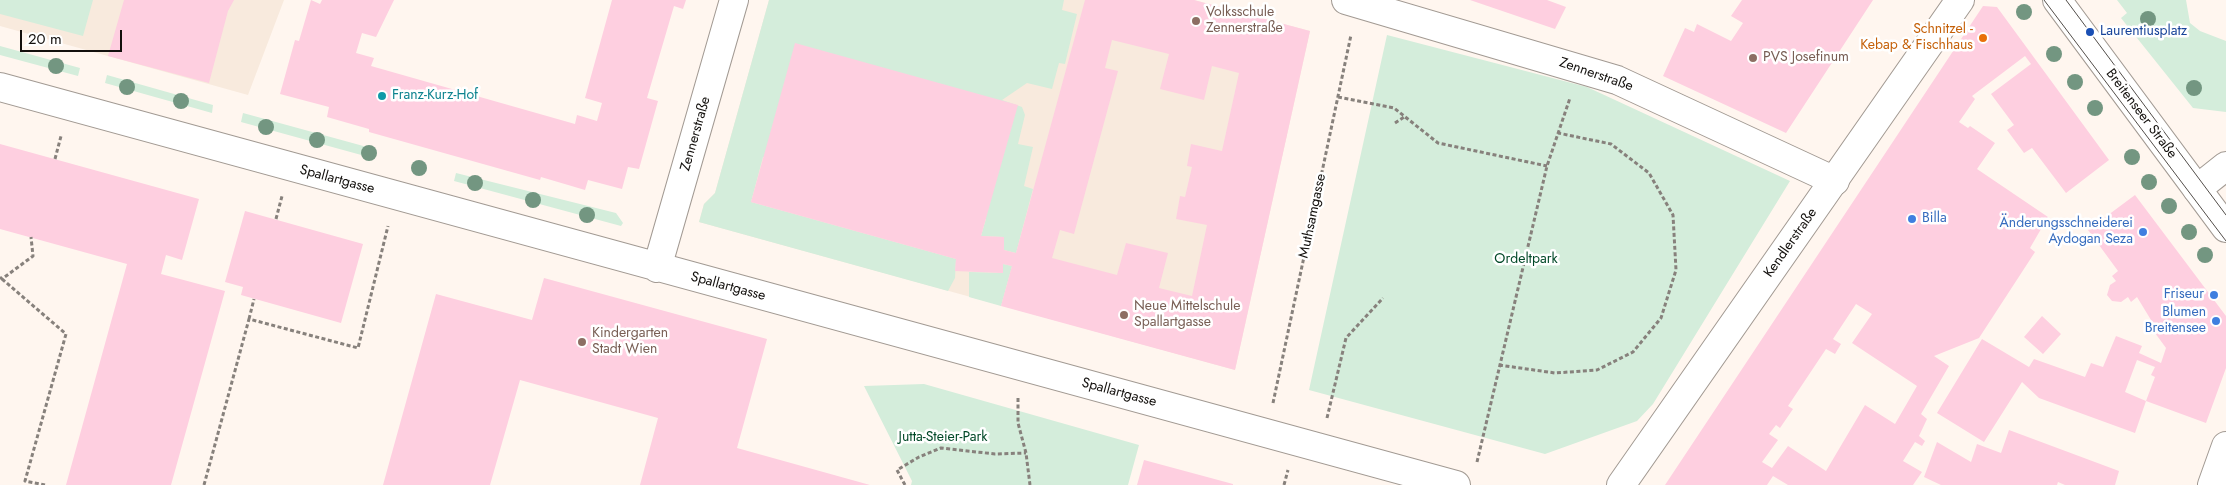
<!DOCTYPE html>
<html>
<head>
<meta charset="utf-8">
<style>
  body { margin:0 }
  #map { position:relative; width:2226px; height:485px; overflow:hidden; background:#fff6ef; font-family:Jost,sans-serif }
  canvas { display:block }
  .scale { position:absolute; left:20px; top:30px; width:102px; height:22px; box-sizing:border-box; border:2px solid #13100d; border-top:0; padding-left:6px; font-size:15px; line-height:18px; white-space:nowrap; color:#13100d; -webkit-text-stroke:4px #fff; paint-order:stroke }
</style>
</head>
<body>
<div id="map">
<canvas width="2226" height="485"></canvas>
<div class="scale">20 m</div>
</div>
<script>
const c = document.querySelector('canvas').getContext('2d');
c.lineJoin = 'round';
function paint(path, color) { c.fillStyle = color; c.fill(path, 'evenodd'); }
const shape = rows => new Path2D(rows.map(r => 'M' + r).join(''));
function stroke(path, color, width, dash) { c.strokeStyle = color; c.lineWidth = width; c.lineCap = dash ? 'butt' : 'round'; c.setLineDash(dash || []); c.stroke(path); }
function drawText(font, color, halo, rows, align = 'center') {
  c.font = font + ' Jost,sans-serif'; c.lineWidth = 5; c.setLineDash([]); c.textBaseline = 'middle'; c.strokeStyle = halo; c.fillStyle = color; for (const [text, x, y, turn = 0] of rows) {
    c.save(); c.translate(x, y); c.rotate((+turn || 0) * Math.PI / 180); c.textAlign = isNaN(turn) ? turn : align; if (halo) c.strokeText(text, 0, 0); c.fillText(text, 0, 0); c.restore();
  }
}
paint(shape([
  [0,0,284,0,248,95,0,26],
  [769,0,1194,0,1310,31,1235,370,699,222,704,204,715,193]
]), '#f8eadd');
paint(shape([
  [0,0,93,0,83,36,0,14],
  [769,0,1064,0,1062,10,1077,14,1065,64,1059,63,1052,89,1027,83,1002,100,1022,107,1025,115,1018,144,1033,147,1024,186,1033,189,1016,253,1004,250,1004,237,981,236,986,219,763,157,751,202,956,259,955,278,948,291,699,222,704,204,715,193],
  [2117,0,2186,0,2190,23,2200,31,2226,41,2226,112,2193,108,2121,18,2127,13],
  [1387,35,1587,87,1790,181,1653,404,1637,421,1545,454,1309,390],
  [0,46,80,68,78,76,0,55],
  [107,75,213,105,212,113,105,83],
  [243,113,367,147,365,156,241,122],
  [456,173,616,213,623,223,621,226,454,181],
  [1003,264,1012,266,1001,306,969,297,969,272,1003,273],
  [924,384,1139,445,1128,485,911,485,912,481,864,386]
]), '#d4eddb');
paint(shape([
  [124,0,234,0,228,11,209,83,108,56],
  [311,0,320,4,322,0,394,0,376,37,362,33,356,53,374,58,371,66,575,124,577,115,597,121,602,103,585,98,612,0,686,0,683,9,674,6,647,98,658,101,639,169,628,167,622,189,588,180,585,190,541,177,540,180,369,132,369,129,327,117,329,107,280,94,295,40,299,41],
  [1085,0,1194,0,1310,31,1235,370,1001,306,1012,266,1003,264,1003,273,955,271,956,259,751,202,795,43,1018,105,981,236,1004,237,1004,250,1016,253],
  [1112,40,1169,54,1160,89,1204,100,1212,66,1239,73,1222,151,1191,144,1187,166,1192,167,1185,197,1180,196,1176,219,1207,225,1192,296,1159,288,1168,253,1126,243,1117,275,1052,258,1060,230,1074,234,1118,71,1105,68],
  [1470,0,1547,0,1566,7,1555,29],
  [1742,0,1873,0,1786,133,1663,76,1685,28,1694,32,1697,24,1731,41,1743,23,1731,16],
  [1983,6,1997,7,2109,160,2066,193,2032,148,2024,153,2007,130,2014,125,1991,94,2031,64,2025,56,1972,96,1975,99,1959,122,1968,128,1970,126,1995,143,1977,169,2048,217,2030,248,2035,252,1979,338,1934,356,1949,366,1921,414,1927,419,1919,436,1925,441,1922,446,1915,442,1903,461,1922,472,1913,485,1788,485,1773,476,1767,485,1665,485],
  [1856,304,1872,314,1852,343,1917,386,1895,424,1865,405,1826,471,1788,446,1772,468,1762,462,1778,440,1769,434,1776,425,1780,428,1793,409,1788,406,1826,349,1835,354,1841,344,1833,339],
  [0,144,199,199,182,260,166,255,161,274,225,291,171,485,66,485,127,264,0,229],
  [2135,195,2226,316,2226,368,2206,423,2146,401,2155,377,2151,375,2155,367,2137,360,2125,392,2146,401,2135,433,2039,398,2022,382,1984,442,1937,413,1982,339,2029,367,2034,359,2085,377,2091,363,2103,367,2116,336,2142,346,2139,353,2161,363,2166,348,2147,322,2151,320,2137,297,2131,302,2128,297,2121,302,2112,301,2107,295,2110,285,2116,281,2112,276,2118,271,2088,230],
  [245,211,363,244,341,323,241,295,243,287,225,282],
  [544,278,767,339,737,448,870,485,640,485,658,418,520,380,490,485,383,485,436,294,532,320],
  [2042,316,2061,334,2043,354,2024,337],
  [2009,430,2119,471,2115,485,2065,485,2058,482,2057,485,1941,485,1924,477,1937,442,1971,462,1977,444,2001,453],
  [1144,460,1233,484,1233,485,1137,485]
]), '#fecfe0');
const minor = shape([
  [1346,0,1617,80,1835,181],
  [0,87,1456,485],
  [2197,189,2226,166],
  [657,268,734,0],
  [2212,485,2226,446]
]);
const tertiary = shape([
  [2057,0,2226,228],
  [1621,485,1960,0]
]);
stroke(minor, '#a29a93', 30);
stroke(tertiary, '#a29a93', 30);
stroke(shape([
  [1338,97,1394,108,1438,143,1547,166],
  [1395,123,1404,117],
  [55,159,61,136],
  [276,219,282,196],
  [0,277,2,279,33,256,31,237],
  [2,279,66,334,25,481,45,485],
  [249,319,254,299],
  [1499,365,1555,373,1597,370,1633,352,1661,318,1676,270,1673,215,1649,173,1611,144,1558,133],
  [1018,398,1018,423,1026,453,1030,485],
  [1273,403,1351,35],
  [1327,418,1346,338,1383,298],
  [1477,462,1547,166,1570,98],
  [204,485,249,319,358,348,388,226],
  [905,485,897,470,919,457,941,448,995,454,1026,453],
  [1284,485,1288,470]
]), '#87817c', 3, [4, 2.5]);
stroke(minor, '#fff', 28);
stroke(tertiary, '#fff', 28);
stroke(shape([
  [2044,0,2226,241],
  [2066,0,2226,215]
]), '#534e4a', 1);
c.fillStyle = '#739681';
for (const [x, y] of [
  [2024,12],
  [2148,19],
  [2054,54],
  [56,66],
  [2075,82],
  [127,87],
  [2194,88],
  [181,101],
  [2095,108],
  [266,127],
  [317,140],
  [369,153],
  [2132,157],
  [419,168],
  [2149,182],
  [475,183],
  [533,200],
  [2169,206],
  [587,215],
  [2189,232],
  [2205,255]
]) { c.beginPath(); c.arc(x, y, 8, 0, 2 * Math.PI); c.fill(); }
for (const [x, y, r, color] of [
  [1196,21,5,"#8d6e63"],
  [2090,32,5,"#1a4fb4"],
  [1983,38,5,"#e8710a"],
  [1753,58,5,"#8d6e63"],
  [382,96,5,"#0f9aa8"],
  [1912,219,5,"#3f7fe0"],
  [2143,232,5,"#3f7fe0"],
  [2214,295,5,"#3f7fe0"],
  [1124,315,5,"#8d6e63"],
  [2216,321,5,"#3f7fe0"],
  [582,342,5,"#8d6e63"]
]) { const dot = new Path2D(); dot.arc(x, y, r, 0, 2 * Math.PI); c.fillStyle = color; c.fill(dot); stroke(dot, '#fff', 2); }
drawText('14px', '#785e54', '#fff', [
  ["Volksschule",1206,13],
  ["Zennerstraße",1206,29],
  ["PVS Josefinum",1763,58],
  ["Neue Mittelschule",1134,307],
  ["Spallartgasse",1134,323],
  ["Kindergarten",592,334],
  ["Stadt Wien",592,350]
], 'left');
drawText('14px', '#c56008', '#fff', [
  ["Schnitzel -",1973,30],
  ["Kebap & Fischhaus",1973,46]
], 'right');
drawText('14px', '#164399', '#fff', [
  ["Laurentiusplatz",2100,32]
], 'left');
drawText('14px', '#13100d', '#fff', [
  ["Zennerstraße",1596,75,19],
  ["Breitenseer Straße",2141,114,53],
  ["Zennerstraße",696,134,-74],
  ["Spallartgasse",337,180,15],
  ["Muthsamgasse",1313,216,-78],
  ["Kendlerstraße",1791,243,-55],
  ["Spallartgasse",728,287,15],
  ["Spallartgasse",1119,393,15]
]);
drawText('14px', '#0d838f', '#fff', [
  ["Franz-Kurz-Hof",392,96]
], 'left');
drawText('14px', '#366cbe', '#fff', [
  ["Billa",1922,219,"left"],
  ["Änderungsschneiderei",2133,224],
  ["Aydogan Seza",2133,240],
  ["Friseur",2204,295],
  ["Blumen",2206,313],
  ["Breitensee",2206,329]
], 'right');
drawText('14px', '#004827', '#fff', [
  ["Ordeltpark",1526,260],
  ["Jutta-Steier-Park",943,438]
]);
</script>
</body>
</html>
